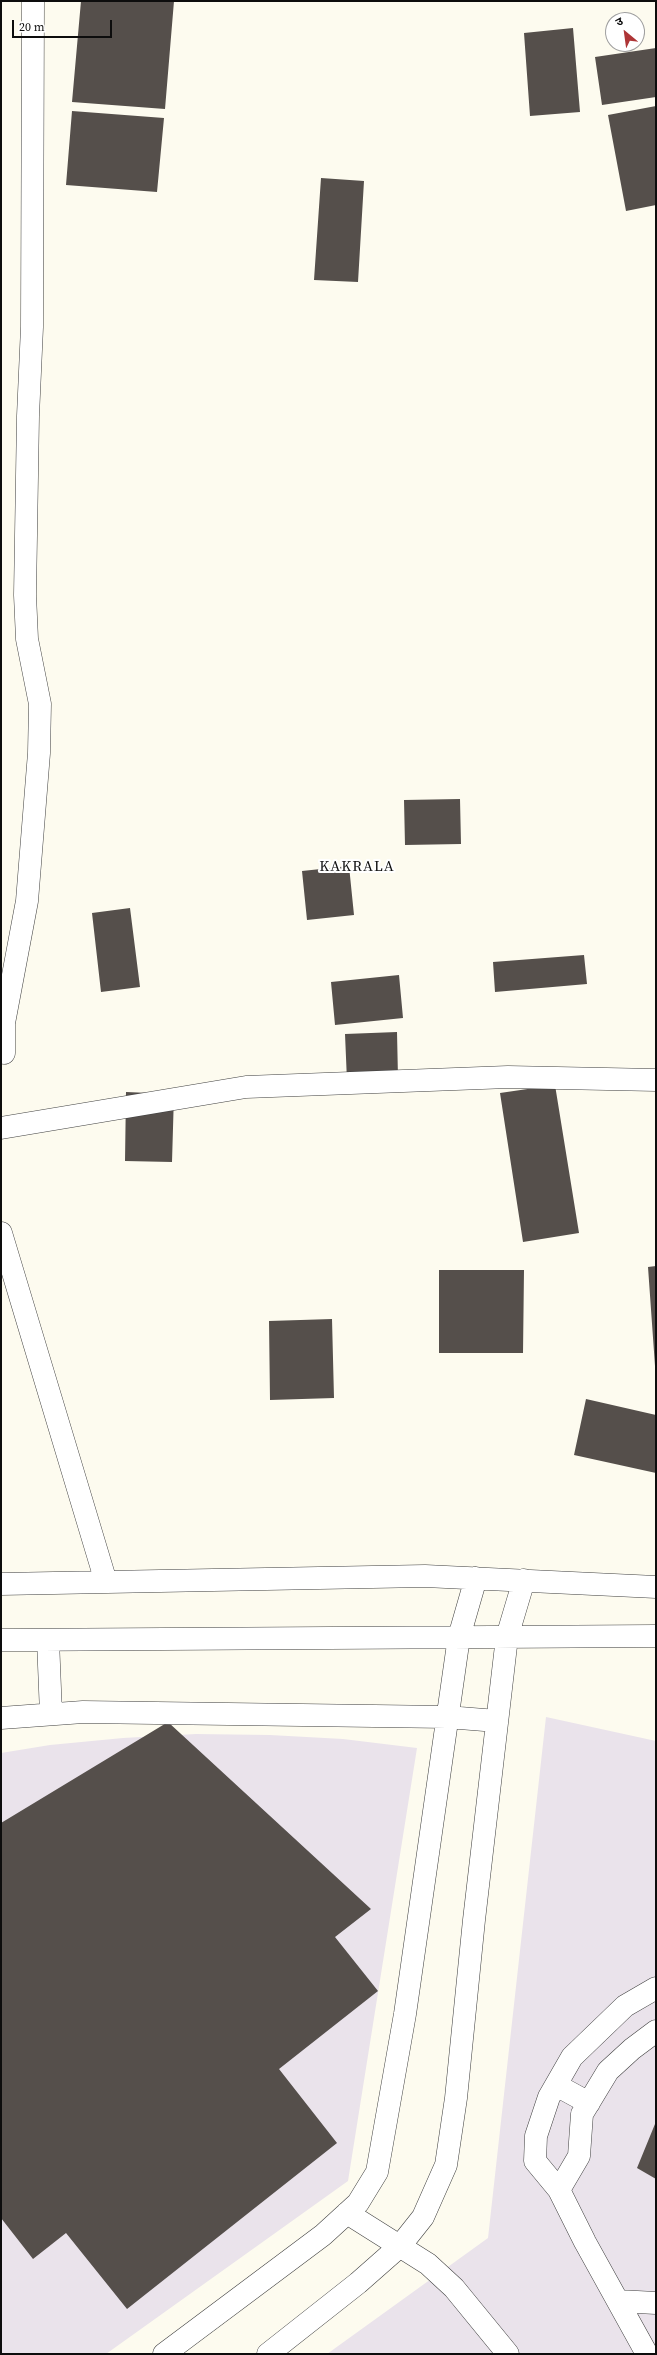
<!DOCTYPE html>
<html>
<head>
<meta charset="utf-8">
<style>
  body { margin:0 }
  #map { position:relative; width:657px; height:2355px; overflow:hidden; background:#fdfbef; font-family:"Source Serif 4","Noto Sans Devanagari",serif }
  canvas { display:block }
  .frame { position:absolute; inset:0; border:2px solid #0d0d0d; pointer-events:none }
  .north { position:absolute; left:605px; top:12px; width:40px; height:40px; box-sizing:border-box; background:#fff; border:1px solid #9e9e9e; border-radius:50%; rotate:331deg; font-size:11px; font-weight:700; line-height:16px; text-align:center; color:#0d0d0d }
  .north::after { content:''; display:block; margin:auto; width:14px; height:18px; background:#ae3536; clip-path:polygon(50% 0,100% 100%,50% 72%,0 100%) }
  .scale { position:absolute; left:12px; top:20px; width:100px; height:18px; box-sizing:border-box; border:2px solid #0d0d0d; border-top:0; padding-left:5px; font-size:12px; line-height:14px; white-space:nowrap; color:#0d0d0d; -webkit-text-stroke:3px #fff; paint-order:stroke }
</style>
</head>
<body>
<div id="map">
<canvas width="657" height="2355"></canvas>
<div class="frame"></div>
<div class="north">उ</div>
<div class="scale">20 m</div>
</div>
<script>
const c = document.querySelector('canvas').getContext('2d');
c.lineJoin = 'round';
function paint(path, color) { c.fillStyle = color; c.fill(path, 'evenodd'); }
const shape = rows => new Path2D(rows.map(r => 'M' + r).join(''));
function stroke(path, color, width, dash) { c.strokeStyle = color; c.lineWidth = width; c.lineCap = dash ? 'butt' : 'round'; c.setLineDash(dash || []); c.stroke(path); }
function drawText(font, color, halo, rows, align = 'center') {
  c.font = font + ' "Source Serif 4",serif'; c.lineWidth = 4; c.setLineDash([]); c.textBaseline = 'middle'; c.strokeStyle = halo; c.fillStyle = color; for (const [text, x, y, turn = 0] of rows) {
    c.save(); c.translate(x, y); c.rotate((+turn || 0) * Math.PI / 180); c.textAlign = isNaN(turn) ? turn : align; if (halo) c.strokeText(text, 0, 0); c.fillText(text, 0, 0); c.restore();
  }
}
paint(shape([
  [546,1717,656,1741,656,2354,327,2354,488,2238],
  [196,1734,270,1735,343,1739,417,1748,348,2181,106,2354,1,2354,1,1753,50,1745,123,1738]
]), '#eae3eb');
paint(shape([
  [81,1,174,1,165,109,72,102],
  [573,28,580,112,530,116,524,33],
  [656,48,656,97,602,105,595,57],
  [656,106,656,205,626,211,608,115],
  [72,111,164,118,157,192,66,185],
  [321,178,364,181,358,282,314,280],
  [460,799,461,844,405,845,404,800],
  [349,866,354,915,307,920,302,871],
  [130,908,140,987,101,992,92,913],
  [584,955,587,984,495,992,493,962],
  [399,975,403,1018,335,1025,331,982],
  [397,1032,398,1078,347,1081,345,1034],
  [555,1085,579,1233,523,1242,500,1093],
  [126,1092,174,1094,172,1162,125,1161],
  [656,1266,656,1366,655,1366,648,1267],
  [439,1270,524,1270,523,1353,439,1353],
  [332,1319,334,1398,270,1400,269,1321],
  [586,1399,656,1415,656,1473,574,1455],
  [168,1722,371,1909,335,1937,378,1991,279,2069,337,2143,127,2309,66,2233,33,2259,1,2218,1,1823],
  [655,2124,656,2124,656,2179,637,2168]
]), '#554f4b');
const minor = shape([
  [4,1053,4,1023,27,901,39,753,40,704,27,639,25,595,28,416,32,327,33,1],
  [1,1128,246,1087,508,1077,656,1080],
  [1,1233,106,1582],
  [1,1584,425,1576,656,1587],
  [1,1640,656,1636],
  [48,1640,51,1714],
  [1,1718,83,1712,447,1717,497,1721],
  [556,2085,589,2103],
  [559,2190,579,2156,582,2114,608,2071,632,2049,656,2031],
  [347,2213,428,2264,454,2288,508,2354],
  [618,2301,656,2303],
  [164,2354,323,2235,358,2203,377,2172,405,2014,459,1637,476,1578],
  [268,2354,358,2283,400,2246,423,2217,446,2165,456,2098,474,1920,507,1637,524,1580],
  [647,2354,585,2242,559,2190,535,2161,536,2136,549,2097,572,2057,625,2006,656,1988]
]);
stroke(minor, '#404040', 23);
stroke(minor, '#fff', 22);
c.letterSpacing = '1px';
drawText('15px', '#0d0d0d', '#fff', [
  ["KAKRALA",357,867]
]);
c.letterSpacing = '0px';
</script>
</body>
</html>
